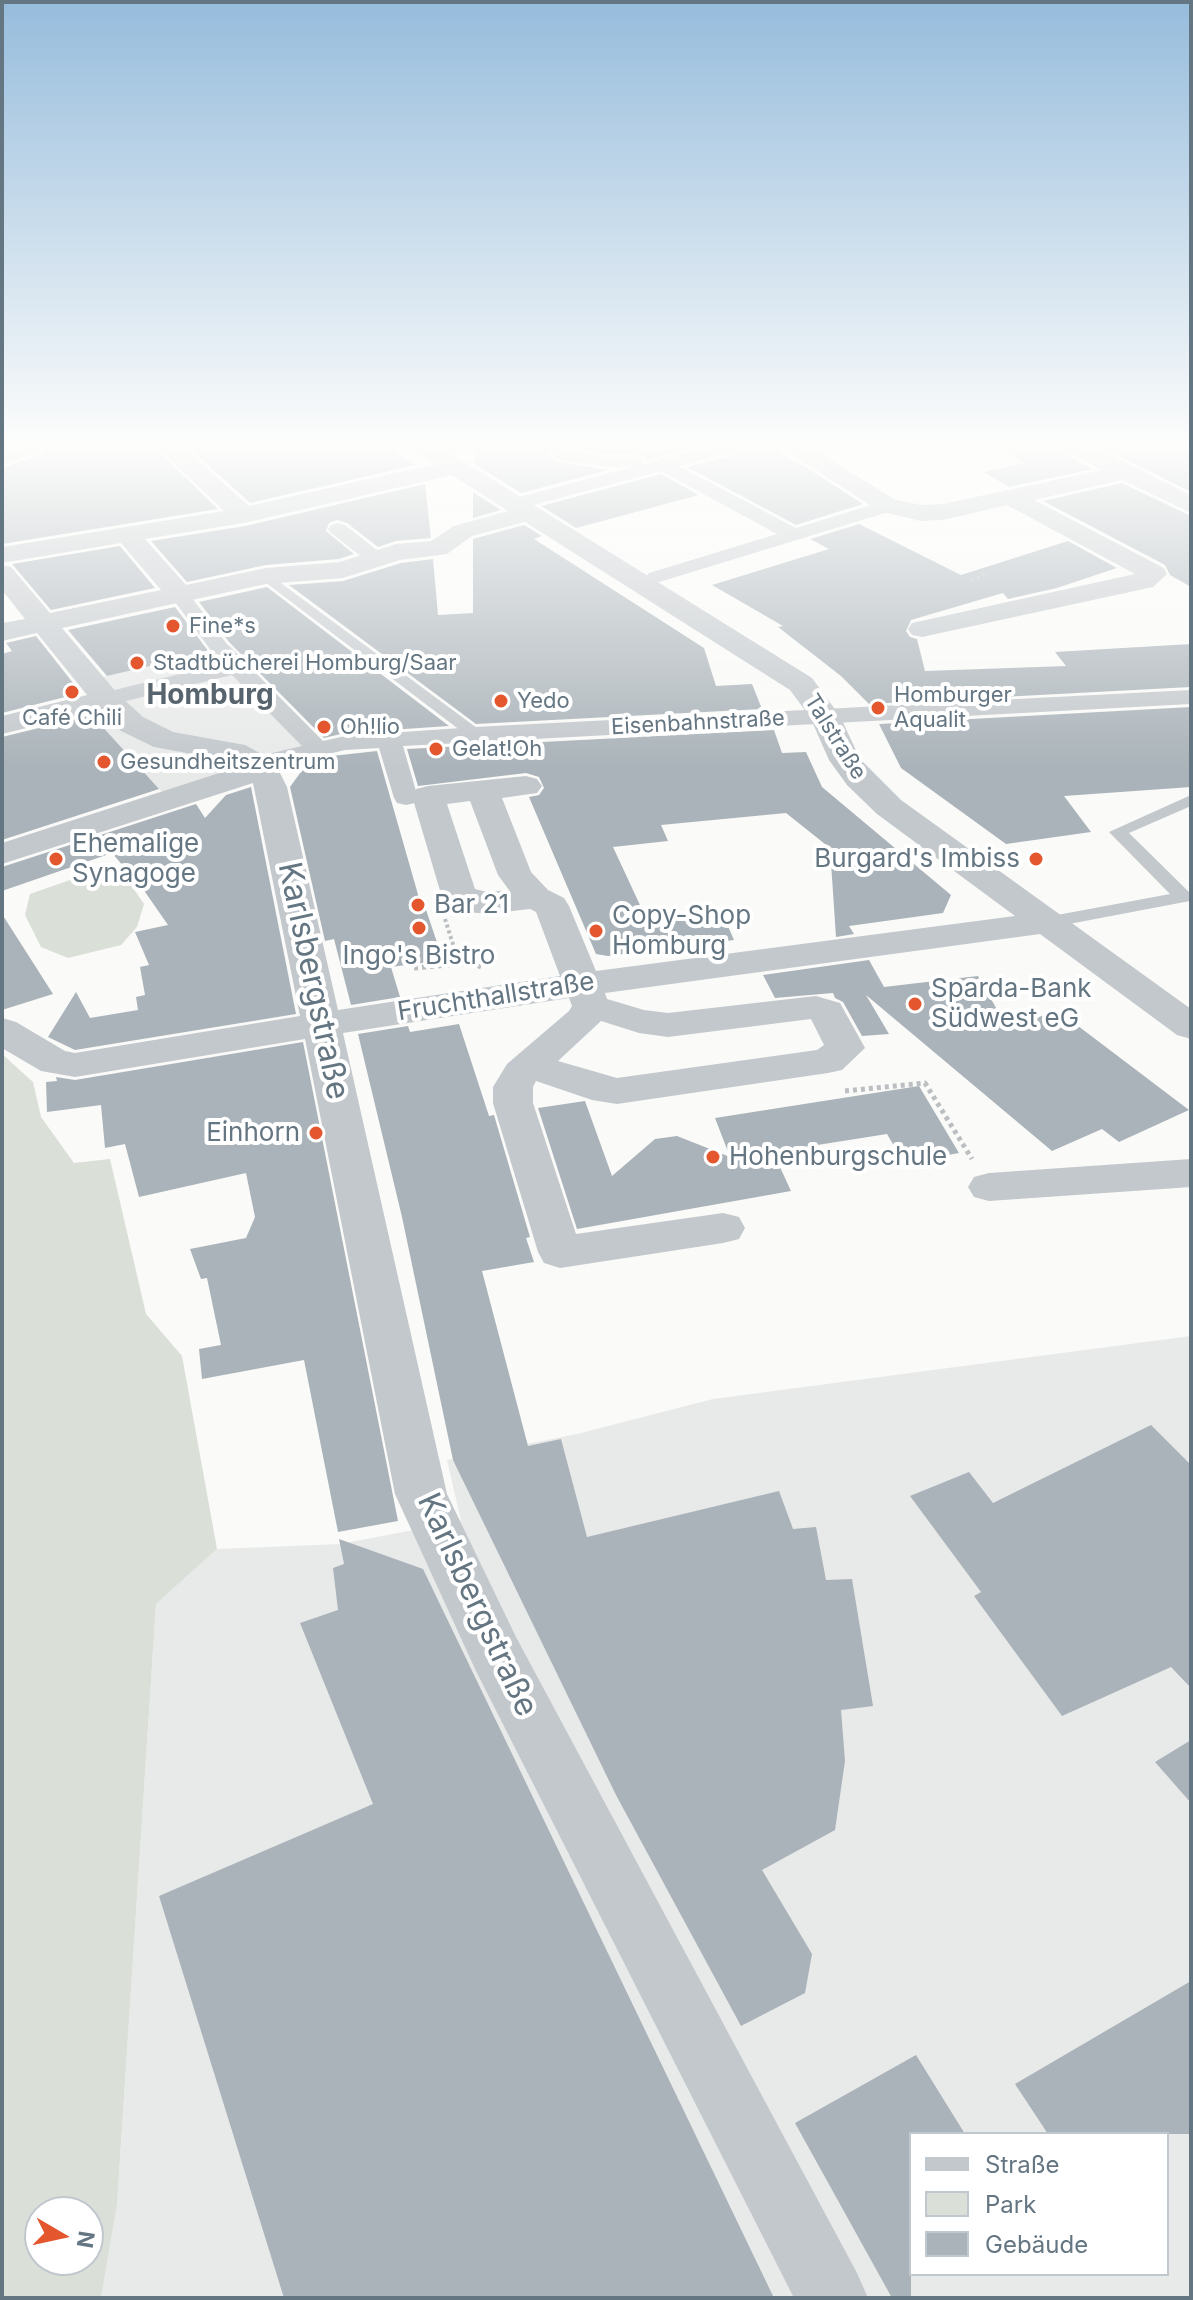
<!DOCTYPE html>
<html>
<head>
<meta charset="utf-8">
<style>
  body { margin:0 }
  #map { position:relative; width:1193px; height:2300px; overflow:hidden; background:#fafaf8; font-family:Inter,sans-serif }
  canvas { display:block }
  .frame { position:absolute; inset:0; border:4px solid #657683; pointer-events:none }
  .legend { position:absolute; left:909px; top:2132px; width:260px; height:144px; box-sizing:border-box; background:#fff; border:2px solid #c1c8cd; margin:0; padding:10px 14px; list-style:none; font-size:24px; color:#657683 }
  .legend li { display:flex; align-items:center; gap:16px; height:40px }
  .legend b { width:40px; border:2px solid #c1c8cd }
  .north { position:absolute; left:24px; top:2196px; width:80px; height:80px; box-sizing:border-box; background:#fff; border:2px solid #c1c8cd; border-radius:50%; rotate:99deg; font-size:22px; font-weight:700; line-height:32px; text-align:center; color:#657683 }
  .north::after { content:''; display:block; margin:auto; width:28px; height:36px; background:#e4572e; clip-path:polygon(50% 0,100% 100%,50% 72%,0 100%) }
</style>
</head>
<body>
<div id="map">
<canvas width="1193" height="2300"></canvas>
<div class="frame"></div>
<ul class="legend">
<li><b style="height:10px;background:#c3c8cc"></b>Straße</li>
<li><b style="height:22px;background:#dadfd7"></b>Park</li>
<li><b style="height:22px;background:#aab3b9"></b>Gebäude</li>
</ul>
<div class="north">N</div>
</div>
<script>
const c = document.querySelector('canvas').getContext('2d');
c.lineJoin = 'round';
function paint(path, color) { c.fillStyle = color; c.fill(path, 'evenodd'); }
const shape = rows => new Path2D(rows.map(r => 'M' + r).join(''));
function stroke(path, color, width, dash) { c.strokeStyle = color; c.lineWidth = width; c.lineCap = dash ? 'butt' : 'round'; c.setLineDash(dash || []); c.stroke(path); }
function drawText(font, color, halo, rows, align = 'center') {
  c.font = font + ' Inter,sans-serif'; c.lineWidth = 8; c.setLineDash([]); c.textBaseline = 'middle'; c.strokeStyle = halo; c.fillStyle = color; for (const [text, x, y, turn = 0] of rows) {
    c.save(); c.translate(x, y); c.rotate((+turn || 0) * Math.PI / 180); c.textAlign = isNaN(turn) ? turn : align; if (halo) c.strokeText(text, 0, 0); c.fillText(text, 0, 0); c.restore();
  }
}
paint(shape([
  [230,645,325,746,169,800,83,705,105,699,91,680],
  [1191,1336,1191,2298,101,2298,117,2205,156,1604,217,1549,340,1544,461,1521,447,1460,577,1434,713,1399],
  [911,2134,1167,2134,1167,2274,911,2274]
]), '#e8e9e9');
paint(shape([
  [90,873,107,873,127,879,144,904,137,927,121,945,68,958,41,947,25,915,30,894],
  [2,1054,33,1082,41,1117,74,1163,110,1159,146,1314,182,1356,217,1549,156,1604,117,2205,101,2298,2,2298],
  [40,2212,88,2212,88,2260,40,2260]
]), '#dadfd7');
paint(shape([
  [49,446,153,446,218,509,2,544,2,468,43,454],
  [187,446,386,446,416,465,250,503],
  [476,446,541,446,556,462,609,470,521,493,474,464],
  [569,446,700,446,646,460,642,455,606,454],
  [746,446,776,446,780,454,804,466,863,504,796,525,687,467,741,453],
  [994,446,1058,446,1064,454,1093,469,1009,487,984,472,1025,463],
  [1099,446,1166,446,1179,453,1191,450,1191,492],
  [661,474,699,495,576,528,541,506],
  [1122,483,1191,516,1191,587,1170,575,1165,565,1043,501],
  [425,484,431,538,396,541,378,547,347,523,337,520,329,523,326,531,354,554,339,559,266,565,187,582,151,541,245,526],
  [473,492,501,510,473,518],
  [859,524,961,575,1068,541,1117,568,1057,588,1008,599,1003,593,911,620,906,631,910,637,917,639,925,671,1066,666,1055,652,1191,644,1191,687,869,704,841,676,778,627,783,626,712,585,829,549,810,539],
  [524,525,542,536,534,539,704,648,716,686,752,684,762,709,476,724,289,585,343,581,401,563,433,559,438,615,473,613,473,539],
  [120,546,155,588,51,610,12,564],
  [267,587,449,726,345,733,324,738,229,642,199,602],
  [175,607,209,652,107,676,68,630],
  [36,636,81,693,2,713,2,654,12,651,6,643],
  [1191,707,1191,787,1064,796,1091,832,1006,844,901,768,879,724],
  [92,715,159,789,2,840,2,737],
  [774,730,782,753,806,752,822,787,951,895,943,913,849,926,854,934,836,937,830,848,786,813,661,825,668,841,613,847,646,918,721,910,734,940,608,956,596,954,529,797,539,795,544,788,539,777,526,773,418,786,407,749],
  [377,751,419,898,422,898,443,960,391,967,400,997,351,1005,334,939,325,941,290,787,303,769,334,758,332,756],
  [251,787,296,1014,75,1050,48,1037,76,992,90,1018,138,1010,136,997,145,995,140,967,149,965,135,932,168,925,143,889,112,853,2,891,2,867,196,804,205,818,226,795],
  [2,914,53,994,2,1010],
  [869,960,884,987,978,976,1008,1029,1057,1010,1189,1110,1119,1142,1102,1129,1052,1151,866,995,889,1034,862,1036,843,1002,835,998,833,993,775,998,763,975],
  [459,1024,489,1116,494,1115,530,1237,526,1238,534,1262,482,1271,528,1446,561,1439,587,1537,779,1491,793,1529,816,1527,826,1580,852,1579,873,1706,841,1710,845,1761,835,1830,762,1870,812,1954,805,1993,741,2026,616,1795,453,1460,402,1217,358,1034,408,1026,410,1032],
  [303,1042,398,1521,338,1532,304,1360,202,1379,199,1349,221,1345,207,1278,201,1279,190,1249,246,1238,255,1217,246,1173,139,1197,125,1144,105,1148,101,1105,47,1112,46,1082,57,1081,56,1077,75,1080],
  [919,1086,959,1153,904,1163,887,1134,773,1152,791,1191,577,1229,538,1108,585,1101,612,1176,655,1139,677,1136,730,1157,715,1118],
  [1151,1425,1191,1465,1191,1688,1171,1667,1062,1716,974,1596,981,1592,910,1496,969,1472,993,1503],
  [339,1539,423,1569,774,2298,284,2298,159,1896,373,1804,300,1623,338,1610,333,1568,344,1564],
  [1191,1740,1191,1803,1155,1762],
  [1191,1981,1191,2134,1048,2134,1015,2084],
  [916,2055,965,2134,911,2134,911,2298,892,2298,795,2123]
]), '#aab3b9');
stroke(shape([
  [971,580,988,574]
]), '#bbbfc2', 3, [3, 3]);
stroke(shape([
  [445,919,456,954]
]), '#bbbfc2', 4, [3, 3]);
stroke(shape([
  [456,952,459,963],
  [414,968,471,963,484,968],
  [845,1091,925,1083,972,1159]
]), '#bbbfc2', 5, [4, 4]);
paint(shape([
  [266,572,481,731,481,737,469,737,261,579,259,576,266,572],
  [1191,795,1191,806,1129,833,1190,893,1190,901,1048,928,1041,926,1039,922,1041,918,1170,894,1109,832,1191,795]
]), '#c3c8cc');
paint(shape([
  [443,446,473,446,470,450,434,459,425,454,428,450,443,446],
  [544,446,564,446,569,450,606,457,636,457,642,458,644,464,712,446,743,446,740,450,679,466,796,528,888,500,898,506,895,510,656,583,646,577,649,573,777,534,661,471,515,510,508,508,505,504,508,500,632,467,606,467,563,460,557,459,544,446],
  [338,523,345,525,382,554,385,558,382,562,368,562,331,533,328,529,331,525,338,523],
  [179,588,186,590,227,644,323,741,345,736,475,727,1191,690,1191,704,403,746,418,798,415,803,406,805,397,803,394,798,379,748,345,750,256,771,247,769,244,764,247,759,302,746,232,675,106,706,98,704,95,699,98,694,221,664,169,594,179,588]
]), '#c3c8cc');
paint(shape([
  [12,446,46,446,42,451,2,465,2,450,12,446],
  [156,446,182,446,249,506,435,464,410,446,439,446,812,678,840,716,860,759,901,800,1191,1009,1191,1039,1177,1035,1040,934,605,993,607,999,644,1010,668,1013,816,996,840,1003,865,1048,842,1070,828,1073,617,1104,592,1100,536,1081,533,1087,533,1103,576,1234,723,1213,739,1217,745,1228,739,1239,723,1243,560,1268,544,1263,538,1252,493,1103,493,1087,507,1064,569,1011,572,1006,569,998,343,1033,447,1494,516,1637,857,2273,868,2298,794,2298,476,1671,395,1494,305,1039,75,1077,41,1071,2,1048,2,1018,16,1022,65,1051,75,1053,300,1016,253,783,2,864,2,843,238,767,225,760,154,747,121,731,100,710,2,734,2,716,87,695,37,633,2,641,2,623,25,619,2,590,2,565,11,567,50,613,161,590,121,543,2,563,2,547,224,511,156,446],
  [452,475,508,511,454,526,431,541,396,544,340,562,266,568,186,585,145,539,244,523,452,475],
  [525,522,790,690,810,717,829,760,847,785,877,814,1015,916,596,971,569,906,564,898,548,890,531,872,502,798,537,793,542,786,537,779,526,776,428,786,416,789,412,796,441,894,447,901,469,912,487,914,530,909,536,912,560,976,338,1010,287,787,277,767,267,757,245,745,173,732,143,717,117,693,62,628,266,584,343,578,400,560,447,554,472,536,525,522],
  [470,801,498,875,509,890,487,892,475,889,447,804,470,801],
  [811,1019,824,1045,817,1050,617,1078,558,1061,601,1021,639,1033,668,1037,811,1019],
  [779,446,808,446,896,500,921,505,943,504,1102,470,1065,451,1061,446,1092,446,1191,495,1191,513,1122,480,1034,500,1164,568,1167,574,1153,587,922,637,912,635,908,629,912,623,1135,574,1007,505,943,520,921,521,879,511,779,446],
  [1191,1159,1191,1187,989,1201,974,1197,968,1187,974,1177,989,1173,1191,1159]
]), '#c3c8cc');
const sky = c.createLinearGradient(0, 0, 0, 768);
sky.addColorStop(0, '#96bcdc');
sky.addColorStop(0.58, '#fdfdfc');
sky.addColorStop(1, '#fdfdfc00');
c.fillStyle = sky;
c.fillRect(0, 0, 1193, 768);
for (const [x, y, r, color] of [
  [173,626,8,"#e4572e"],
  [137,663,8,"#e4572e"],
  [72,692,8,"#e4572e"],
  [501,701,8,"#e4572e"],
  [878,708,8,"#e4572e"],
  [324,727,8,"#e4572e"],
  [436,749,8,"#e4572e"],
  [104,762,8,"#e4572e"],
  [56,859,8,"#e4572e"],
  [1036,859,8,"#e4572e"],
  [418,905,8,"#e4572e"],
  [419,928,8,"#e4572e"],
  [596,931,8,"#e4572e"],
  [915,1004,8,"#e4572e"],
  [316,1133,8,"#e4572e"],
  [713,1157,8,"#e4572e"]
]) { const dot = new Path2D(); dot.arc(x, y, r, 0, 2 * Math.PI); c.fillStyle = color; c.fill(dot); stroke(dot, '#fff', 3); }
drawText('22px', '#657683', '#fff', [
  ["Fine*s",189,626],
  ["Stadtbücherei Homburg/Saar",153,663],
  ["Homburger",894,695],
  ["Aqualit",894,720],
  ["Yedo",517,701],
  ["Café Chili",72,718,"center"],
  ["Oh!lio",340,727],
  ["Gelat!Oh",452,749],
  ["Gesundheitszentrum",120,762]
], 'left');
drawText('22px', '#657683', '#fff', [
  ["Eisenbahnstraße",698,723,-3],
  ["Talstraße",835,737,58]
]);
drawText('26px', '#657683', '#fff', [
  ["Ehemalige",72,844],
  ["Synagoge",72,874],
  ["Burgard's Imbiss",1020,859,"right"],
  ["Bar 21",434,905],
  ["Copy-Shop",612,916],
  ["Homburg",612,946],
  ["Ingo's Bistro",419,956,"center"],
  ["Sparda-Bank",931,989],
  ["Südwest eG",931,1019],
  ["Einhorn",300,1133,"right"],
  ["Hohenburgschule",729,1157]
], 'left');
drawText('26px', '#657683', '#fff', [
  ["Fruchthallstraße",496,997,-9]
]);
drawText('bold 28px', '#57646e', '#fff', [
  ["Homburg",210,696]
]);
drawText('32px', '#657683', '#fff', [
  ["Karlsbergstraße",313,981,78],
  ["Karlsbergstraße",477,1605,65]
]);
</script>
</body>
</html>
